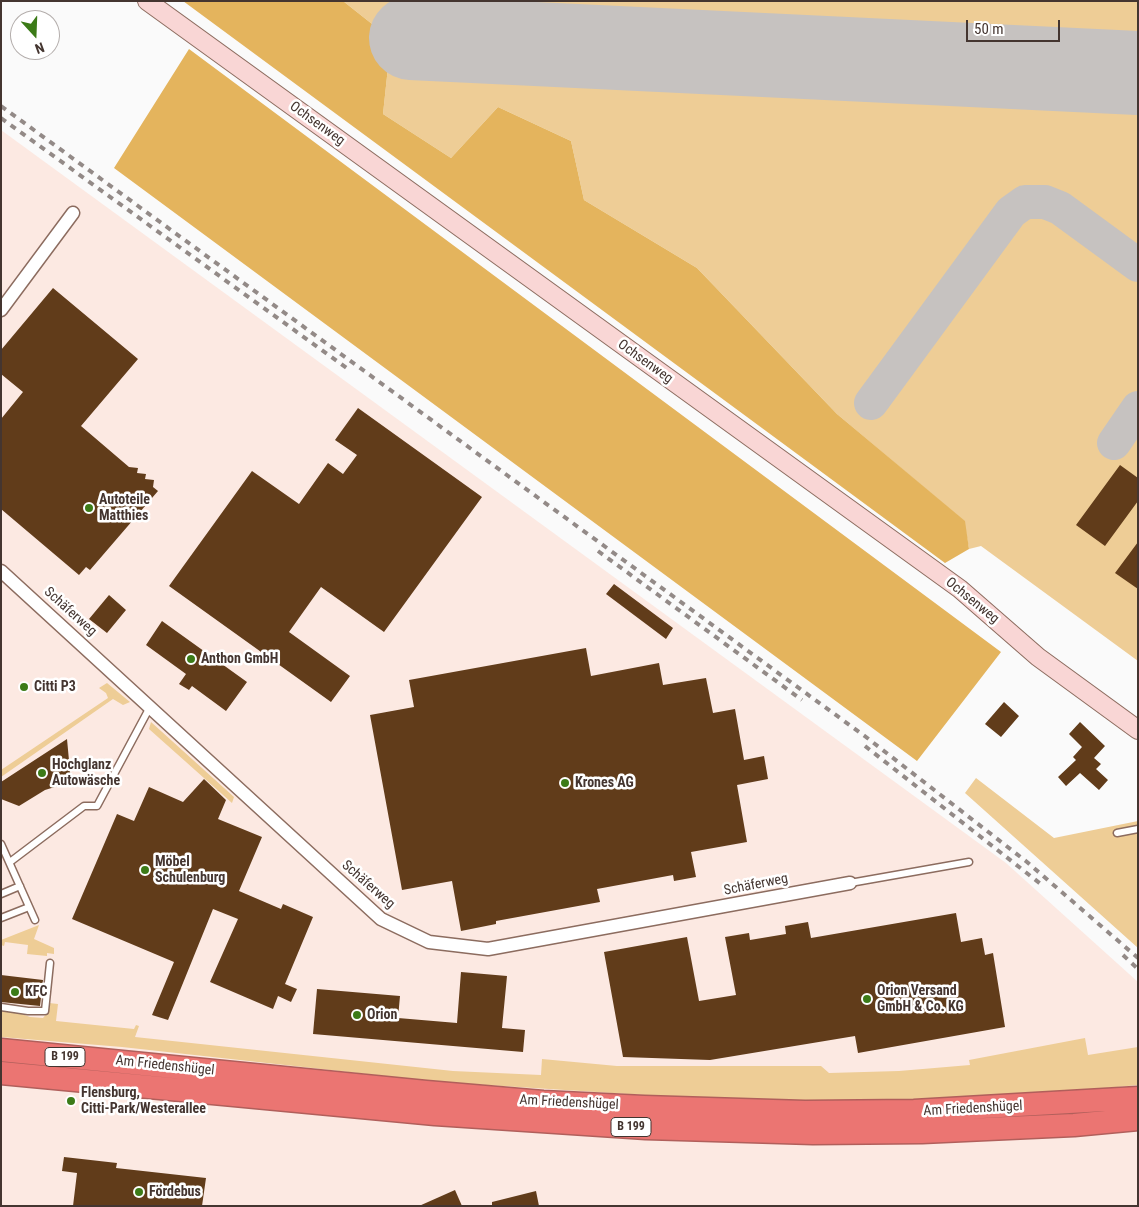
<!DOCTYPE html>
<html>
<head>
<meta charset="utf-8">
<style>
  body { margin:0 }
  #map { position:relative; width:1139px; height:1207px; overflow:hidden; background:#fafafa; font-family:"Roboto Condensed",sans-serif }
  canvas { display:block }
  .frame { position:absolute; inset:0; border:2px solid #443530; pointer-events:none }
  .north { position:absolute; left:10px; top:10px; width:50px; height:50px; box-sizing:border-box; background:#fff; border:1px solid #b4aeac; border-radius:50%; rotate:160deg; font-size:14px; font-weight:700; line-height:20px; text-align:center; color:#443530 }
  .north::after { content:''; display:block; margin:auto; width:18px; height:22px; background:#3c7b18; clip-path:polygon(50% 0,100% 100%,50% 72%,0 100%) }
  .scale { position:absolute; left:966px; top:20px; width:94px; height:22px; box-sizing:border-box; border:2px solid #443530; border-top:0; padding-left:6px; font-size:15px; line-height:18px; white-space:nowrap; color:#443530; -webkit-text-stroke:4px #fff; paint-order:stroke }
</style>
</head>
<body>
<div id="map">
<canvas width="1139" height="1207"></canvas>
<div class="frame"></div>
<div class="north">N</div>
<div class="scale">50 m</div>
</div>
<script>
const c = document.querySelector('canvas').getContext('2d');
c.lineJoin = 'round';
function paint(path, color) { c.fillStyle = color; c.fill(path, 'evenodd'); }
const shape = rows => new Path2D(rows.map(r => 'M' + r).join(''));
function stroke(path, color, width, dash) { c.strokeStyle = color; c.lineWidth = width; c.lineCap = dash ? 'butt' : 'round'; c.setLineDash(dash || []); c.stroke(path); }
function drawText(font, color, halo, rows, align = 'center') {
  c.font = font + ' "Roboto Condensed",sans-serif'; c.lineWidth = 5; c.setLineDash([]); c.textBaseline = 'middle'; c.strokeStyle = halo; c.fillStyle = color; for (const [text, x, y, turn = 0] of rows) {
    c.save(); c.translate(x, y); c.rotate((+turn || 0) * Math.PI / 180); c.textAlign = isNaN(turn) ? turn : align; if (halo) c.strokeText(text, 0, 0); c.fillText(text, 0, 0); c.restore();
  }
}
paint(shape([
  [1,130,1006,863,1138,982,1138,1206,1,1206]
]), '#fce9e2');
paint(shape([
  [343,1,1138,1,1138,661,981,546,969,549,964,521,837,414,697,268,584,200,571,141,498,107,451,158,383,114,391,39],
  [107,683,130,702,123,705,113,699,1,777,1,770,108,698,106,693,99,688],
  [151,722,234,797,232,803,149,729],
  [976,778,1054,838,1138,821,1138,948,965,793],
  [39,925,34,939,54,948,54,954,47,953,47,956,27,954,28,945,5,942,4,946,1,945,1,940],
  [49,1003,58,1004,56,1021,134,1029,136,1025,139,1026,135,1037,453,1071,541,1075,542,1059,617,1066,821,1066,829,1073,899,1071,970,1065,969,1060,1085,1038,1088,1055,1138,1047,1138,1085,1044,1094,917,1100,777,1101,691,1098,439,1082,122,1047,1,1037,1,1009,14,1011,30,1017,43,1018,48,1012]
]), '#eecd96');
paint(shape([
  [183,1,343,1,391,39,383,114,451,158,498,107,571,141,584,200,697,268,837,414,965,521,969,549,945,563],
  [189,49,1001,652,917,761,114,168]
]), '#e4b45d');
stroke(shape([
  [471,1,526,44],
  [871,403,1011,212,1025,202,1045,202,1060,208,1138,265],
  [1114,443,1138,408]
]), '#c6c2c0', 34);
stroke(shape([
  [411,38,1138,73]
]), '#c6c2c0', 84);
paint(shape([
  [53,288,138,359,81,426,129,467,138,468,137,473,146,474,145,479,154,480,153,487,158,491,90,570,86,567,79,575,1,509,1,419,23,392,1,374,1,350],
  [358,408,482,497,384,632,321,587,289,632,350,676,331,702,169,586,252,471,299,504,328,463,343,474,357,455,335,440],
  [1120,465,1138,478,1138,501,1105,546,1076,525],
  [1138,542,1138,589,1115,573],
  [614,584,673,628,666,639,606,594],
  [109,595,126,610,107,633,89,619],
  [162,621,247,682,226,711,192,686,189,690,179,684,186,674,146,645],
  [586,648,591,676,659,663,663,685,706,678,713,713,735,709,744,760,764,756,768,779,737,785,747,842,691,852,696,877,674,881,673,875,597,889,600,902,496,921,496,924,461,931,452,881,402,890,370,715,414,707,409,680],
  [1004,702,1019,716,1001,737,985,724],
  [1080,722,1105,746,1094,758,1101,764,1096,769,1108,780,1099,790,1080,773,1066,786,1058,777,1076,760,1073,757,1082,747,1069,734],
  [67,739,71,782,45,790,19,806,1,799,1,782],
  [204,779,226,800,218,819,262,837,239,891,281,909,283,904,313,917,285,984,297,989,291,1002,278,996,273,1009,210,982,238,919,213,909,168,1020,152,1015,174,962,72,919,117,814,134,821,149,787,183,802],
  [956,913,961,942,982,938,985,955,993,953,1005,1027,858,1053,855,1036,710,1060,623,1057,604,952,687,937,699,1001,736,995,725,937,749,933,750,940,786,934,785,926,808,922,811,938],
  [461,972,507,976,502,1028,525,1030,523,1052,313,1034,317,989,400,996,398,1018,457,1023],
  [1,975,43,980,40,1006,1,1002],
  [64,1157,117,1163,116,1168,206,1178,202,1206,73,1206,77,1173,62,1171],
  [455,1190,462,1206,419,1206],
  [536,1191,539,1206,492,1206,492,1202]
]), '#613c1a');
const lane = shape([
  [1117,833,1138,829],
  [1,844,35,920],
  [10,862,84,806,97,806,150,707],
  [850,883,969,862],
  [1,894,20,886],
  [1,918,29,907],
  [1,1007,28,1011,45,1011,50,963]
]);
const street = shape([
  [1,310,73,213],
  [1,571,381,919,429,942,488,949,850,883]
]);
const secondary = shape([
  [147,1,960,589,1038,657,1138,730]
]);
const highway = shape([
  [1,1050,426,1092,543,1102,644,1107,805,1112,914,1111,1138,1098],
  [1,1073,435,1114,646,1128,813,1133,922,1132,1074,1125,1138,1119]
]);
stroke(lane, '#8c6c5f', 9);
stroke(street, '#8c6c5f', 15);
stroke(secondary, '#8c6c5f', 20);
stroke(highway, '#b15f5b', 25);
stroke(lane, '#fff', 6);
stroke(street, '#fff', 12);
stroke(secondary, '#f9d6d5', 18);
stroke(highway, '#eb7572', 22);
stroke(shape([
  [1,106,866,737,1027,862,1138,958],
  [1,118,348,369],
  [598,551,802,700],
  [865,746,1042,885],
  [1123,955,1138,969]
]), '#938a87', 4, [6, 6]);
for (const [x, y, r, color] of [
  [89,508,5,"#3c7b18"],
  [191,659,5,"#3c7b18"],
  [24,687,5,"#3c7b18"],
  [42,773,5,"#3c7b18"],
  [565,783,5,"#3c7b18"],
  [145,870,5,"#3c7b18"],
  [15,992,5,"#3c7b18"],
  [867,999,5,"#3c7b18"],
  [357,1015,5,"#3c7b18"],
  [71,1101,5,"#3c7b18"],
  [139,1192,5,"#3c7b18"]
]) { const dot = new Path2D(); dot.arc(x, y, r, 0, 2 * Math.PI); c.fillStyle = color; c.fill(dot); stroke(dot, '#fff', 2); }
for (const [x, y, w] of [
  [65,1057,40],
  [631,1127,40]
]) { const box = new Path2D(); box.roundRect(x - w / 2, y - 9.5, w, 19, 4); c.fillStyle = '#fff'; c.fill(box); stroke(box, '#443530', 1); }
drawText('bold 12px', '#443530', null, [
  ["B 199",65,1057],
  ["B 199",631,1127]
]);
drawText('14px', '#443530', '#fff', [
  ["Ochsenweg",317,124,36],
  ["Ochsenweg",645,362,36],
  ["Ochsenweg",972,601,39],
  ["Schäferweg",70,612,42],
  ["Schäferweg",368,885,41],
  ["Schäferweg",756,885,-11],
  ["Am Friedenshügel",165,1066,6],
  ["Am Friedenshügel",569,1103,3],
  ["Am Friedenshügel",973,1109,-3]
]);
drawText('bold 14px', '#443530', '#fff', [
  ["Autoteile",99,500],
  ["Matthies",99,516],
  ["Anthon GmbH",201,659],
  ["Citti P3",34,687],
  ["Hochglanz",52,765],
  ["Autowäsche",52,781],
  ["Krones AG",575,783],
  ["Möbel",155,862],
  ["Schulenburg",155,878],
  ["Orion Versand",877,991],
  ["GmbH & Co. KG",877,1007],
  ["KFC",25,992],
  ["Orion",367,1015],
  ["Flensburg,",81,1093],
  ["Citti-Park/Westerallee",81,1109],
  ["Fördebus",149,1192]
], 'left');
</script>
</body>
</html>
